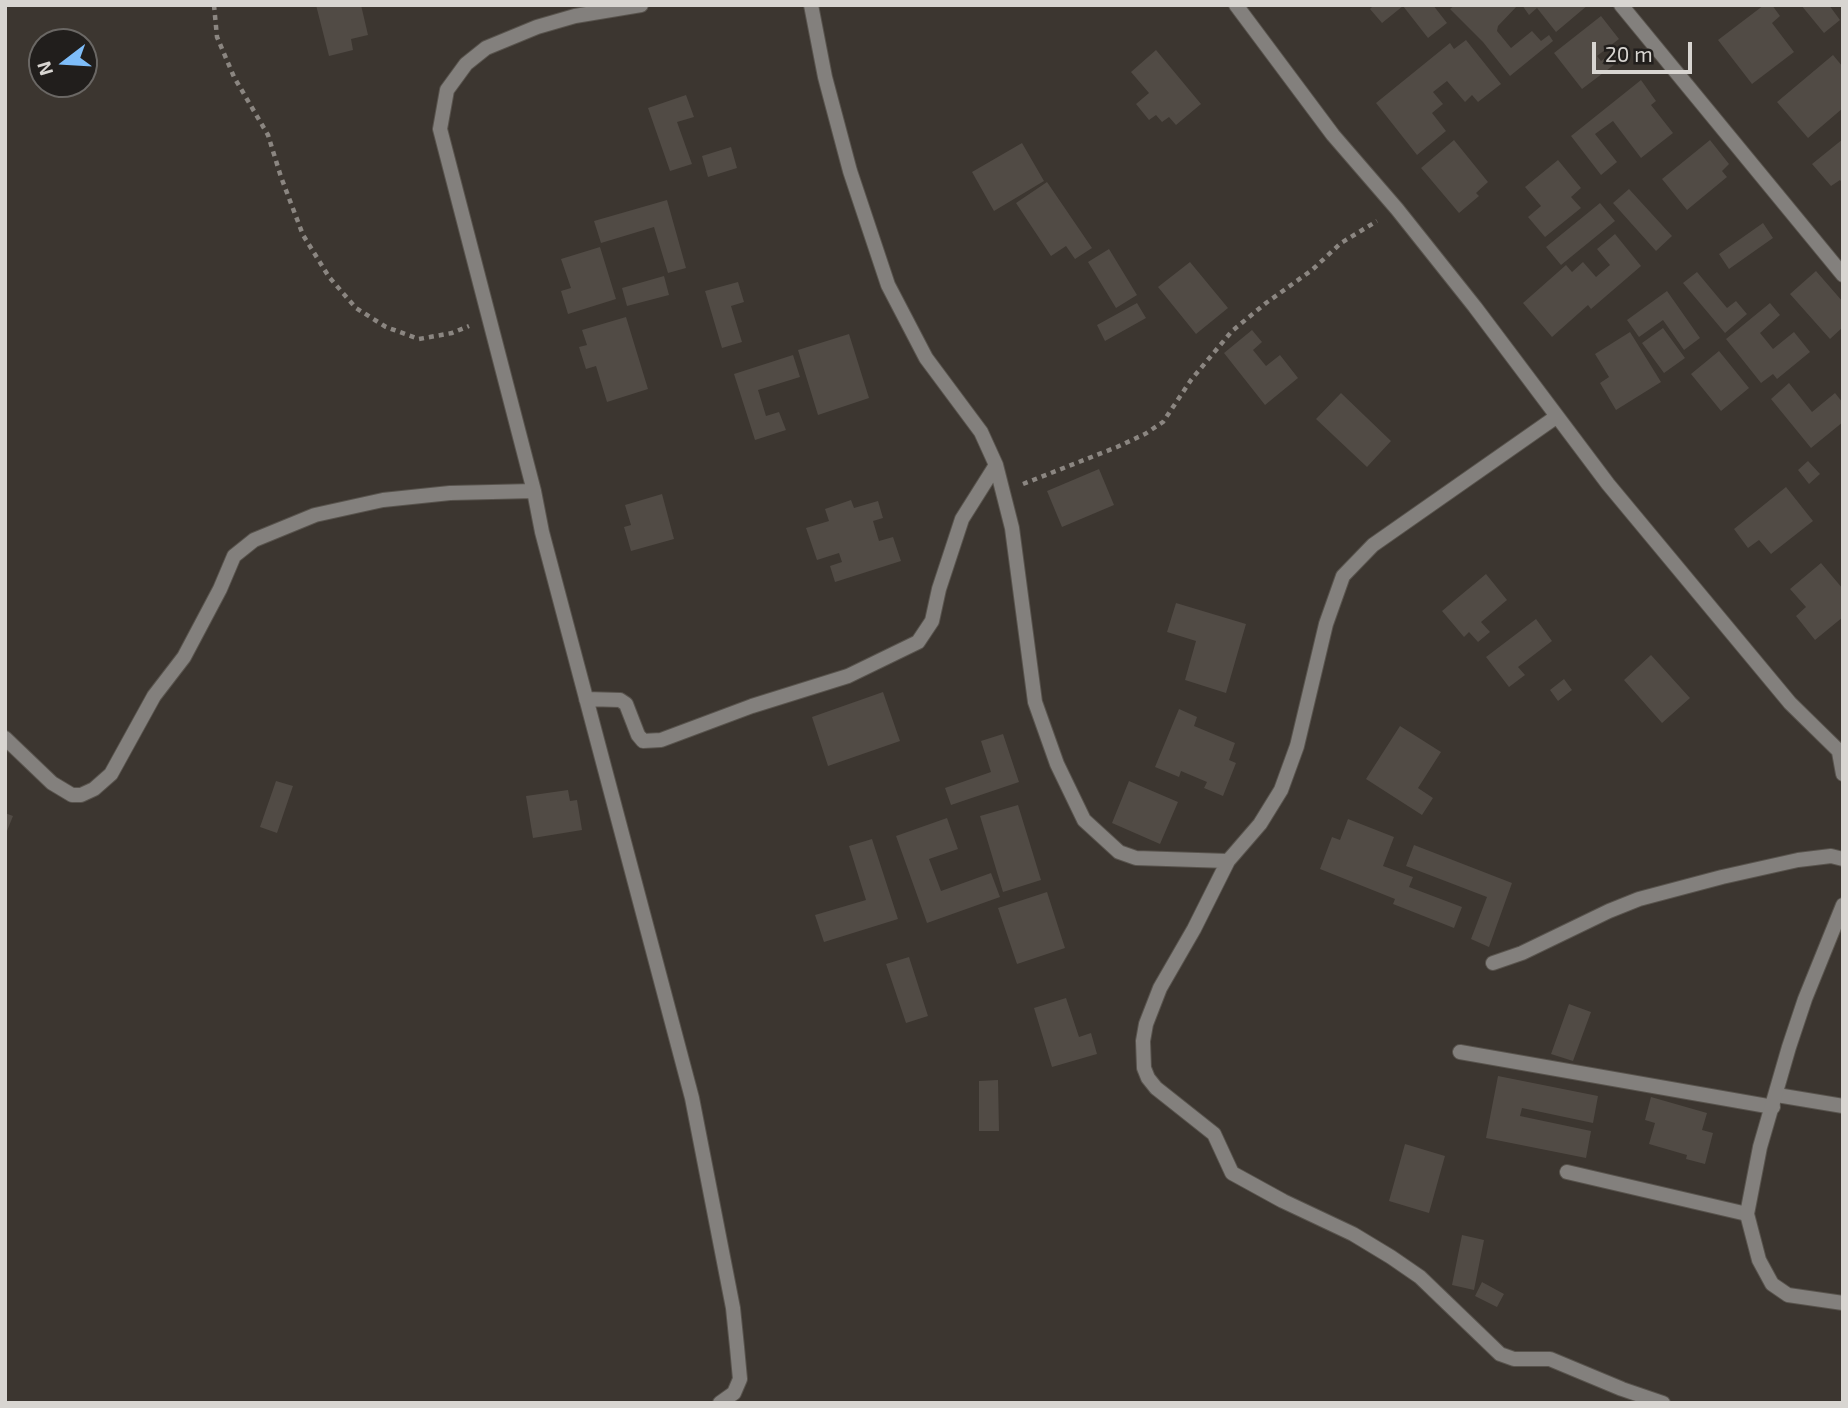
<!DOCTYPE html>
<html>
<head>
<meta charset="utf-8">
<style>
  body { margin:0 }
  #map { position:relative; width:1848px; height:1408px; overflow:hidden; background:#3c3630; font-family:"Exo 2",sans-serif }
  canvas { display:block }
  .frame { position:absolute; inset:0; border:7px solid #d8d5d1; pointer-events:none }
  .north { position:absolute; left:28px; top:28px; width:70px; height:70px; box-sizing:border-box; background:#211e1c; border:2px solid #6a6764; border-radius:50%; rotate:253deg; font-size:19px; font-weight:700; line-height:28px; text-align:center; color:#d8d5d1 }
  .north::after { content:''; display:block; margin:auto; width:24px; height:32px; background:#7ebdf9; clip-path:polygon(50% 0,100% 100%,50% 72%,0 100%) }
  .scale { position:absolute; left:1592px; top:42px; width:100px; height:32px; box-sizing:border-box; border:4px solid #d8d5d1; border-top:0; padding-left:9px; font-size:21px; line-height:24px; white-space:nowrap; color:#d8d5d1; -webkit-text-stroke:5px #211e1c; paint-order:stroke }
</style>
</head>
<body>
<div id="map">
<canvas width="1848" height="1408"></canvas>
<div class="frame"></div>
<div class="north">N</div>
<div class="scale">20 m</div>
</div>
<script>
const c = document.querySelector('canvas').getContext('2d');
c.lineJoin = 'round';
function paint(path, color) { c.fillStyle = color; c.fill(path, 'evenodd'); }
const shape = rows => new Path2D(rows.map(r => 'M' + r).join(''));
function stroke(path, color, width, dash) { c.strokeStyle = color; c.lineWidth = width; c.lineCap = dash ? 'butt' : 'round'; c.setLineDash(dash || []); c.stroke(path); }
paint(shape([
  [316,5,361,5,368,35,351,39,353,50,329,56],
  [1374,5,1433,5,1447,23,1428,38,1403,6,1382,23,1370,9],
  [1455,5,1518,5,1498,26,1497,31,1511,48,1532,31,1541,41,1549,35,1553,41,1510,76,1483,42,1450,9],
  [1522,5,1588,5,1556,32,1537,8,1529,15],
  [1764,5,1772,5,1780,16,1772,23,1794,52,1752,84,1718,40],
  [1801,5,1829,5,1840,20,1824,33],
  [1601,16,1619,39,1597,56,1601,61,1616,49,1623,58,1582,89,1554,53],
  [1466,40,1501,84,1478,102,1472,95,1465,102,1447,81,1433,92,1443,104,1432,113,1446,131,1417,155,1376,103,1450,43,1454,49],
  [1156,50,1201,104,1176,125,1169,117,1162,122,1156,115,1149,120,1136,104,1149,93,1131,72],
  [1833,55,1843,67,1843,108,1808,138,1777,102],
  [1641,80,1656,101,1651,105,1673,133,1641,158,1613,121,1595,134,1617,162,1601,175,1571,136],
  [686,95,694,117,677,122,692,164,670,171,648,108],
  [1843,139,1843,184,1840,180,1831,186,1812,164],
  [1454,140,1488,182,1476,193,1479,196,1459,213,1421,168],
  [1710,140,1729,164,1722,171,1727,177,1687,210,1662,179],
  [1022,143,1044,181,994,211,972,172],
  [731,147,737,168,708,177,702,156],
  [1558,160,1581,188,1571,197,1581,208,1545,237,1528,217,1541,206,1525,187],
  [1047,182,1092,248,1075,259,1066,246,1051,256,1016,203],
  [1629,189,1672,236,1656,251,1613,203],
  [667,200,686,268,668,273,654,227,601,243,594,221],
  [1600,203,1615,221,1561,265,1546,247],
  [1763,223,1773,238,1729,269,1719,254],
  [1615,234,1641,266,1591,309,1588,305,1552,337,1523,303,1566,265,1572,272,1583,262,1596,277,1610,265,1597,249],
  [600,247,616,299,568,314,561,291,571,288,561,259],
  [1109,249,1137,295,1116,308,1088,262],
  [1190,262,1228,308,1196,334,1158,287],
  [1816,271,1843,302,1843,327,1830,339,1790,294],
  [1697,272,1727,308,1736,301,1747,314,1725,333,1683,283],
  [664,276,669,295,627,306,622,288],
  [738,282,744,302,731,306,742,342,722,348,705,291],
  [1667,291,1700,338,1684,350,1663,320,1639,337,1627,320],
  [1137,303,1146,318,1105,341,1097,325],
  [1770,303,1780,315,1760,333,1773,349,1794,332,1810,352,1777,379,1773,374,1761,383,1726,339],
  [626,317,648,389,607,402,596,366,586,369,579,347,587,345,582,330],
  [1663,328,1685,358,1664,373,1642,343],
  [1252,330,1262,342,1253,350,1266,366,1280,355,1298,378,1265,405,1224,353],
  [1630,332,1661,382,1616,410,1600,383,1609,377,1595,354],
  [849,334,869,398,818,415,798,350],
  [1719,351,1749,388,1721,411,1691,374],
  [793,355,800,377,758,390,766,416,779,412,786,430,755,440,734,374],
  [1789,383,1812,412,1835,393,1843,403,1843,422,1811,448,1771,399],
  [1341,393,1391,441,1367,467,1316,419],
  [1808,461,1820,474,1809,484,1798,470],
  [1099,469,1114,505,1062,527,1047,491],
  [1786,487,1813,521,1771,554,1759,540,1748,548,1734,529],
  [662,494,674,539,631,551,624,527,631,525,625,505],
  [851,500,854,508,878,501,883,518,873,521,879,541,893,537,901,561,835,582,830,566,842,562,839,553,817,560,806,528,829,521,825,509],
  [1821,563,1843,589,1843,617,1815,640,1796,616,1806,607,1790,589],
  [1486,574,1507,600,1481,622,1490,632,1478,642,1469,632,1464,637,1442,611],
  [1176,603,1246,624,1226,693,1185,680,1196,641,1167,632],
  [1536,619,1552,641,1518,667,1525,675,1509,687,1486,657],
  [1651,655,1690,698,1662,723,1624,680],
  [1564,679,1572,690,1558,701,1550,690],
  [883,692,900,741,828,766,812,717],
  [1179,709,1197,717,1194,726,1235,743,1229,760,1236,763,1223,796,1204,788,1207,782,1181,771,1179,777,1155,767],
  [1400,726,1441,752,1418,788,1433,798,1422,815,1366,779],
  [1003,734,1019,782,951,805,945,788,991,772,981,741],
  [276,781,293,786,277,833,260,827],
  [1129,781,1178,802,1160,844,1112,823],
  [568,790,570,801,577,800,582,830,533,838,526,796],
  [1018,805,1041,880,1003,892,980,816],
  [5,813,13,816,5,836],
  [947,818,958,849,929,859,941,891,991,873,1000,897,927,923,896,836],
  [1348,819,1394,837,1383,866,1413,877,1409,887,1462,907,1454,928,1393,904,1395,899,1320,869,1332,837,1340,840],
  [872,839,898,919,824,942,815,915,866,900,849,846],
  [1414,845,1512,883,1489,947,1471,939,1487,897,1406,866],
  [1047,892,1065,948,1017,964,998,908],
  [909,957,928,1016,906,1023,886,964],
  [1066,998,1079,1037,1091,1033,1097,1054,1052,1067,1034,1008],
  [1569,1004,1591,1012,1573,1061,1551,1054],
  [1498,1076,1598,1096,1593,1123,1522,1108,1520,1116,1591,1131,1586,1158,1486,1138],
  [998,1080,999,1131,979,1131,979,1081],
  [1651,1097,1707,1113,1702,1130,1713,1133,1705,1164,1686,1159,1687,1155,1649,1144,1655,1123,1645,1120],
  [1405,1144,1445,1156,1429,1213,1389,1201],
  [1462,1235,1484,1240,1474,1290,1452,1285],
  [1482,1282,1504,1294,1497,1307,1475,1296]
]), '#514b45');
const lane = shape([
  [1460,1052,1773,1107],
  [1777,1095,1843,1106],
  [1567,1172,1747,1214]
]);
const street = shape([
  [641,5,575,16,537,27,486,48,466,64,447,90,440,129,534,491,542,532,692,1098,733,1308,737,1347,740,1379,734,1393,720,1403],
  [811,5,825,77,850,171,888,285,926,358,981,432,996,465,1012,528,1035,702,1057,764,1084,820,1119,852,1136,858,1228,861],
  [1236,5,1333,135,1397,209,1475,307,1608,484,1790,703,1843,755],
  [1621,5,1843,275],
  [1556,417,1373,545,1343,576,1326,624,1297,746,1281,790,1260,824,1228,861,1194,929,1160,988,1146,1024,1143,1041,1144,1068,1148,1078,1156,1088,1214,1134,1232,1173,1283,1201,1353,1234,1391,1257,1420,1277,1500,1354,1514,1359,1550,1359,1622,1389,1663,1403],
  [586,699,620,700,626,704,638,735,643,741,661,740,752,706,848,676,918,642,932,621,939,589,962,519,996,465],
  [5,738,52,783,72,795,81,795,94,789,111,774,154,696,184,657,220,589,234,556,254,540,315,515,383,500,450,493,534,491],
  [1839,752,1843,774],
  [1843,905,1805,999,1789,1047,1760,1147,1747,1214,1759,1260,1772,1284,1788,1295,1843,1303],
  [1493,963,1522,953,1609,911,1639,899,1722,877,1798,860,1831,856,1843,859]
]);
stroke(lane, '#58534d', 16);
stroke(street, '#58534d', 16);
stroke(shape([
  [214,5,217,37,234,77,268,135,281,177,303,235,329,277,356,308,386,327,419,339,452,333,469,326],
  [1023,484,1117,447,1145,434,1163,422,1191,380,1232,331,1266,303,1312,270,1341,243,1377,221]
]), '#8b8681', 4.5, [5, 5]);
stroke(lane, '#83807d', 14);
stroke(street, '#83807d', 14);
</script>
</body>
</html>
